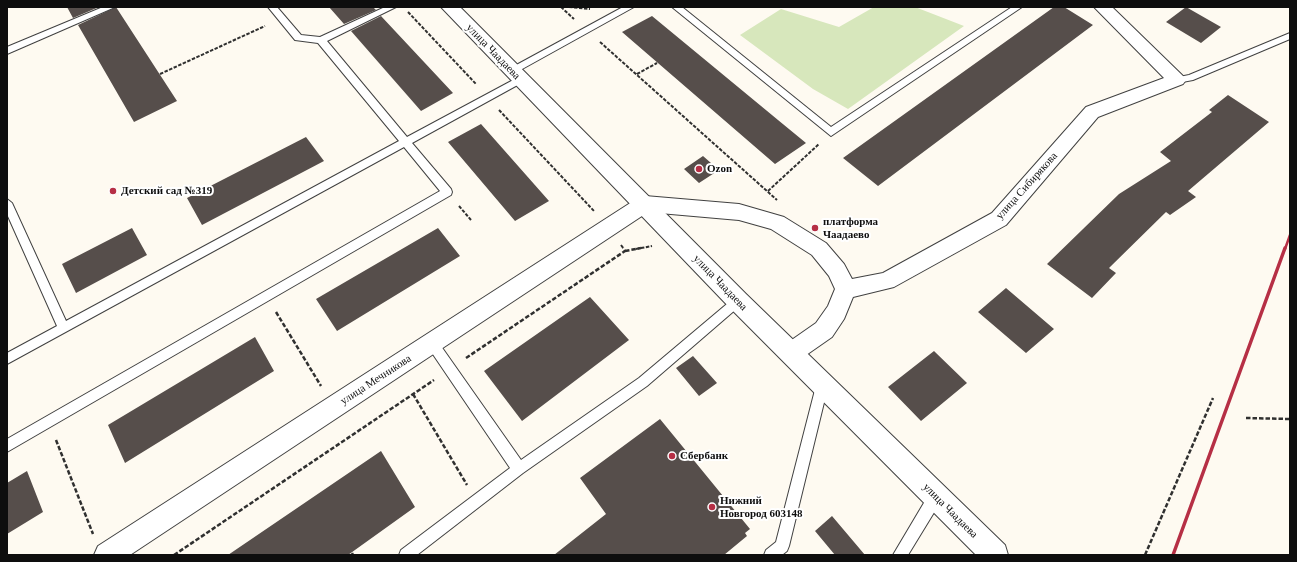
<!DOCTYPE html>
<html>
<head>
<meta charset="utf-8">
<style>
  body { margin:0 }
  #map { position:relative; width:1297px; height:562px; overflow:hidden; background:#fefaf1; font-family:Georgia,serif }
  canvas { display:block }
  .frame { position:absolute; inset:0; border:8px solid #0e0e0e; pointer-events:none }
</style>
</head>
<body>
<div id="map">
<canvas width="1297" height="562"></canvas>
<div class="frame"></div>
</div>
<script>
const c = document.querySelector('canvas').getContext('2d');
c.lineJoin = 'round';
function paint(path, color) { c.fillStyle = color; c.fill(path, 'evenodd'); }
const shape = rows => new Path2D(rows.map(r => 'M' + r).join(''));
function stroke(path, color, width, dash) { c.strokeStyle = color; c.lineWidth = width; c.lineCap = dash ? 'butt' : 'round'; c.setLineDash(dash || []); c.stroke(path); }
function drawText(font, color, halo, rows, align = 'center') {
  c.font = font + ' Georgia,serif'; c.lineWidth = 4; c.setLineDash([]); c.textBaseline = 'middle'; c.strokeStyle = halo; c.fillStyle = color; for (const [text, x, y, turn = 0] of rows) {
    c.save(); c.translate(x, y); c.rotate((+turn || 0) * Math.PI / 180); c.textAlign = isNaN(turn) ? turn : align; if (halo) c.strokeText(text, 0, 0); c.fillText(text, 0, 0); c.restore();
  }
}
paint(shape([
  [874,7,915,7,964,26,848,109,813,89,740,35,781,9,839,27]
]), '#d7e7bc');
paint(shape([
  [67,7,99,7,73,18],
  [116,7,177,101,134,122,78,25],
  [329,7,373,7,376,10,344,24],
  [1054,7,1064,7,1093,25,878,186,843,158],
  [1186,7,1221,27,1201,43,1166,22],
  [381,16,453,93,421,111,351,31],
  [652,16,778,120,806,143,775,164,622,32],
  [1228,95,1269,122,1188,191,1196,197,1170,215,1166,212,1109,268,1116,273,1092,298,1047,264,1119,194,1171,161,1160,152,1212,112,1209,110],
  [481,124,549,201,515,221,448,142],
  [306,137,324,161,202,225,187,198],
  [703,156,719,170,699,183,684,169],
  [132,228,147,255,76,293,62,264],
  [438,228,460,256,337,331,316,299],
  [1006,288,1054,329,1026,353,978,312],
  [590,297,629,340,522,421,484,371],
  [255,337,274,371,125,463,108,425],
  [934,351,967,383,921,421,888,387],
  [693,356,717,383,699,396,676,368],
  [660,419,750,529,745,533,747,536,724,555,554,555,606,514,580,478],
  [381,451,415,507,348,555,228,555],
  [27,471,43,512,7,534,7,483],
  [832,516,865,555,835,555,815,531]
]), '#564e4b');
const service = shape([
  [103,7,115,7,7,54,7,47,103,7],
  [268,7,277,7,301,35,320,37,385,7,396,7,327,41,407,137,517,78,523,78,525,80,523,82,412,143,451,189,452,192,451,195,7,452,7,439,440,191,404,147,7,364,7,353,57,326,7,214,7,199,12,203,66,321,399,141,318,43,295,40,268,7],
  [623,7,634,7,515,73,509,73,507,71,509,69,623,7],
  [672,7,682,7,831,127,1012,7,1022,7,831,136,672,7],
  [1290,33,1290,39,1193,80,1177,83,1172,80,1174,78,1189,75,1290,33],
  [738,296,742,298,744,301,742,304,647,386,523,473,417,555,399,555,401,550,510,468,428,347,426,343,428,339,432,338,436,339,521,460,639,378,734,298,738,296],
  [822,380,826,382,828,386,789,546,787,551,782,555,764,555,766,550,776,542,816,386,818,382,822,380],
  [936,490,941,491,942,496,941,501,908,555,893,555,931,491,936,490]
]);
const minor = shape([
  [1094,7,1112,7,1183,76,1186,80,1183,84,1098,117,1006,225,894,287,853,297,844,319,832,337,799,360,791,363,783,360,780,353,783,346,816,323,828,306,835,289,829,276,812,255,771,229,739,220,648,212,130,555,94,555,98,546,638,198,645,196,739,204,784,217,826,243,844,264,852,279,883,273,992,213,1086,107,1164,78,1094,7]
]);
const tertiary = shape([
  [441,7,460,7,746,294,1005,545,1008,555,976,555,730,308,441,7]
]);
stroke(service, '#414141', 2);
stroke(minor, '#414141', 2);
stroke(tertiary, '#414141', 2);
stroke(shape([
  [561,7,574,19],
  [569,7,590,9],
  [408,12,476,84],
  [600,42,777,200],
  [160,74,265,26],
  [637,74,657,63],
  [499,110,594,211],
  [768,191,819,144],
  [459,206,471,220],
  [621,245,624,249],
  [636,249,652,246]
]), '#303030', 2, [3.5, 1.5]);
stroke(shape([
  [625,251,641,248],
  [276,312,321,386],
  [466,358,625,251,623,248],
  [413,394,467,485],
  [1246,418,1290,419],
  [56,440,93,534],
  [352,553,353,555],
  [174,555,434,380],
  [1145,555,1213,398]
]), '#303030', 2.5, [4.5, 2]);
paint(service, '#fff');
paint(minor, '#fff');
paint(tertiary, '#fff');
stroke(shape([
  [1285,249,1290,235]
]), '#b62f45', 2.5);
stroke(shape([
  [1173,555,1285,248]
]), '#b62f45', 3.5);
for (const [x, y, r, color] of [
  [699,169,4,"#b62f45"],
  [113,191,4,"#b62f45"],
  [815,228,4,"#b62f45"],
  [672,456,4,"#b62f45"],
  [712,507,4,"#b62f45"]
]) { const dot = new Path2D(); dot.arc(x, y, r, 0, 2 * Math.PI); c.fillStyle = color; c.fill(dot); stroke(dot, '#fff', 1.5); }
drawText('11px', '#0e0e0e', '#fff', [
  ["улица Чаадаева",493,52,46],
  ["улица Сибирякова",1027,186,-48],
  ["улица Чаадаева",720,283,46],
  ["улица Мечникова",376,380,-33],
  ["улица Чаадаева",950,511,45]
]);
drawText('bold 11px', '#0e0e0e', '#fff', [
  ["Ozon",707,169],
  ["Детский сад №319",121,191],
  ["платформа",823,222],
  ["Чаадаево",823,235],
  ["Сбербанк",680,456],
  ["Нижний",720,501],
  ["Новгород 603148",720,514]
], 'left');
</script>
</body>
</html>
